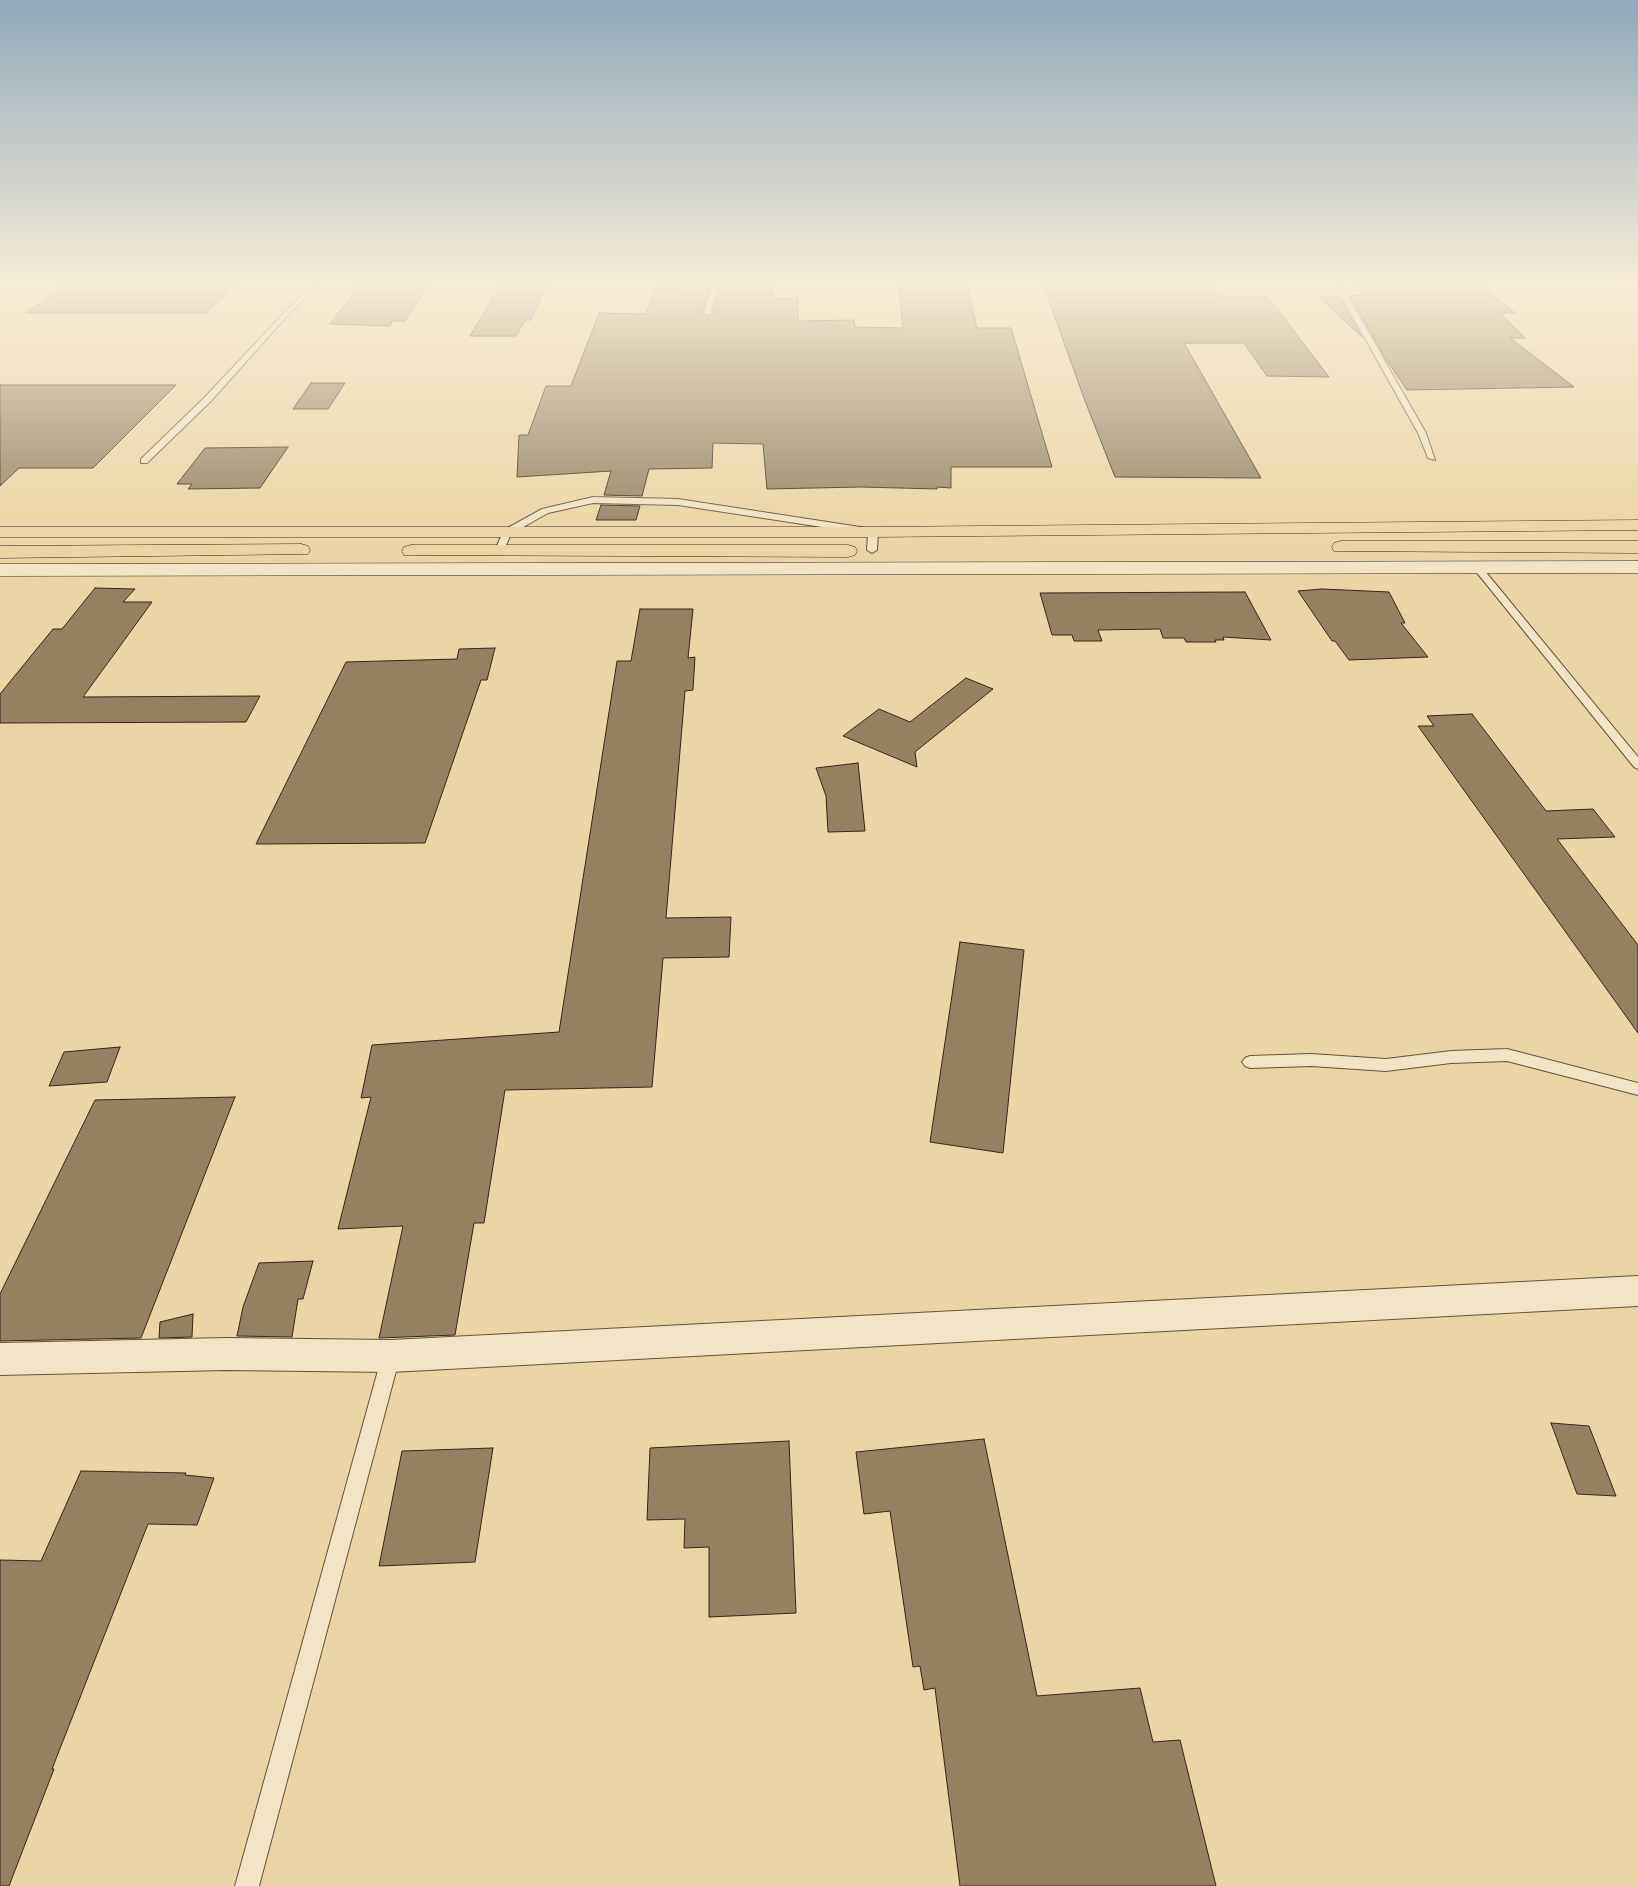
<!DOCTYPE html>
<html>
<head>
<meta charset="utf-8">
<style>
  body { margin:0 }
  canvas { display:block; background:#ebd5a4 }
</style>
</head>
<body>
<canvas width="1638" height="1886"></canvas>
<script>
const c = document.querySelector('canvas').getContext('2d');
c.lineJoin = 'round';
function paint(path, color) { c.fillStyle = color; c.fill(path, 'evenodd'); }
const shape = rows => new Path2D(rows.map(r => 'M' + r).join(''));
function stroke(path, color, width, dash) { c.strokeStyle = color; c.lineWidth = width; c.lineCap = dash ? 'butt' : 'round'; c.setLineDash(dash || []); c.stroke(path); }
const building = shape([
  [70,281,240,281,206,313,26,313,70,281],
  [363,281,430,281,405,321,392,321,390,326,330,324,363,281],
  [729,281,772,281,774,299,798,298,798,321,854,320,855,327,903,328,898,281,966,281,977,328,1011,328,1052,467,951,467,951,488,937,487,937,489,861,487,767,489,763,444,713,443,712,468,649,469,642,496,604,495,611,471,517,477,519,435,528,435,546,386,571,386,599,313,646,314,655,288,710,287,702,312,708,317,712,314,720,286,729,286,729,281],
  [1042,281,1207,281,1218,296,1267,296,1329,377,1267,376,1244,343,1184,343,1261,478,1115,477,1085,401,1042,281],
  [1352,283,1479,283,1515,313,1500,313,1525,338,1510,338,1574,387,1407,390,1386,359,1350,296,1364,295,1352,283],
  [501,284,547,284,531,320,525,320,516,336,470,336,501,284],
  [1318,296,1339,296,1362,337,1318,296],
  [311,383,345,383,328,409,293,409,311,383],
  [0,385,176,385,93,468,19,468,0,486,0,385],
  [288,447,260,488,188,489,192,484,177,484,205,448,288,447],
  [601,505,640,506,636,520,596,520,601,505],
  [95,588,135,589,123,602,152,602,83,697,260,696,246,722,0,723,0,694,53,629,62,629,95,588],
  [1322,589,1389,592,1405,623,1401,623,1428,657,1349,660,1335,641,1332,641,1298,591,1322,589],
  [1245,592,1271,640,1223,637,1224,640,1215,640,1216,642,1186,642,1184,638,1163,638,1160,629,1098,630,1102,641,1074,641,1072,635,1052,635,1040,593,1245,592],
  [640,609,693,609,688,658,695,657,693,690,685,691,666,918,731,917,729,957,663,958,652,1087,505,1090,484,1223,474,1223,455,1335,379,1338,403,1226,338,1229,371,1097,361,1098,372,1045,559,1032,617,661,631,661,640,609],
  [495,648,487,680,481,680,425,843,256,844,346,662,457,659,459,649,495,648],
  [966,678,993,689,915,752,917,767,843,736,879,709,910,722,966,678],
  [1472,714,1546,811,1593,809,1615,837,1557,839,1638,945,1638,1033,1418,726,1434,726,1427,716,1472,714],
  [858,763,865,831,828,832,826,796,816,768,858,763],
  [960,942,1024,950,1003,1153,930,1142,960,942],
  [120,1047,107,1082,49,1086,64,1052,120,1047],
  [235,1097,141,1338,0,1341,0,1294,95,1100,235,1097],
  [313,1261,303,1299,298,1299,292,1337,237,1336,243,1307,259,1263,313,1261],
  [193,1314,192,1337,159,1338,160,1322,193,1314],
  [1551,1423,1589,1426,1616,1496,1577,1494,1551,1423],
  [984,1439,1037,1696,1140,1688,1153,1742,1180,1740,1216,1886,960,1886,935,1688,924,1690,920,1666,913,1667,890,1511,864,1514,856,1452,984,1439],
  [789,1441,796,1613,709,1617,709,1547,684,1548,685,1519,647,1520,650,1448,789,1441],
  [493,1448,475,1562,379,1566,402,1451,493,1448],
  [81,1471,186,1473,185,1475,214,1478,197,1525,148,1524,52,1769,54,1769,9,1886,0,1886,0,1560,41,1561,81,1471]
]);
paint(building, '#958162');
stroke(building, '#37251b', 1);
const lane = shape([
  [317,281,324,281,287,316,211,401,147,463,141,463,141,459,205,397,283,314,317,281],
  [714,281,720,281,710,313,707,315,704,313,714,281],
  [1333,281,1339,281,1426,433,1435,460,1428,458,1418,433,1333,281],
  [593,497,678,499,873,529,878,532,877,550,872,553,867,550,868,534,678,505,593,503,548,513,511,534,502,554,494,552,504,530,542,509,593,497],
  [1474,565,1480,565,1638,757,1638,769,1634,767,1474,569,1474,565],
  [1507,1049,1638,1083,1638,1095,1507,1061,1451,1063,1386,1071,1311,1066,1250,1068,1245,1066,1242,1062,1245,1058,1250,1056,1311,1054,1386,1059,1451,1051,1507,1049],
  [391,1348,398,1350,400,1356,259,1886,235,1886,382,1356,384,1350,391,1348]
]);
const street = shape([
  [1638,1276,1638,1306,391,1372,226,1370,0,1375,0,1343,226,1338,391,1340,1638,1276]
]);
const secondary = shape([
  [1638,561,1638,573,0,576,0,564,1638,561]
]);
const highway = shape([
  [1638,520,1638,530,873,537,0,537,0,527,873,527,1638,520],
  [1341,541,1638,541,1638,553,1334,551,1332,547,1334,543,1341,541],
  [301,544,308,546,310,550,308,554,0,558,0,546,301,544],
  [411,545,848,545,855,547,857,551,855,555,848,557,404,555,402,551,404,547,411,545]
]);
stroke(lane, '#64513d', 2);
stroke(street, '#64513d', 2);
stroke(secondary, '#37251b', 1);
stroke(highway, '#37251b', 1);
paint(lane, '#f2e4c4');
paint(street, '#f2e4c4');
paint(secondary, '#f2e4c4');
paint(highway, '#ebd5a4');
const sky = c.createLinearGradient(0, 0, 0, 545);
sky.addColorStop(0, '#91a9ba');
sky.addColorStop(0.52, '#f6ecd6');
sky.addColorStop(1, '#f6ecd600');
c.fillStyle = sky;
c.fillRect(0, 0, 1638, 545);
</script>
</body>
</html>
